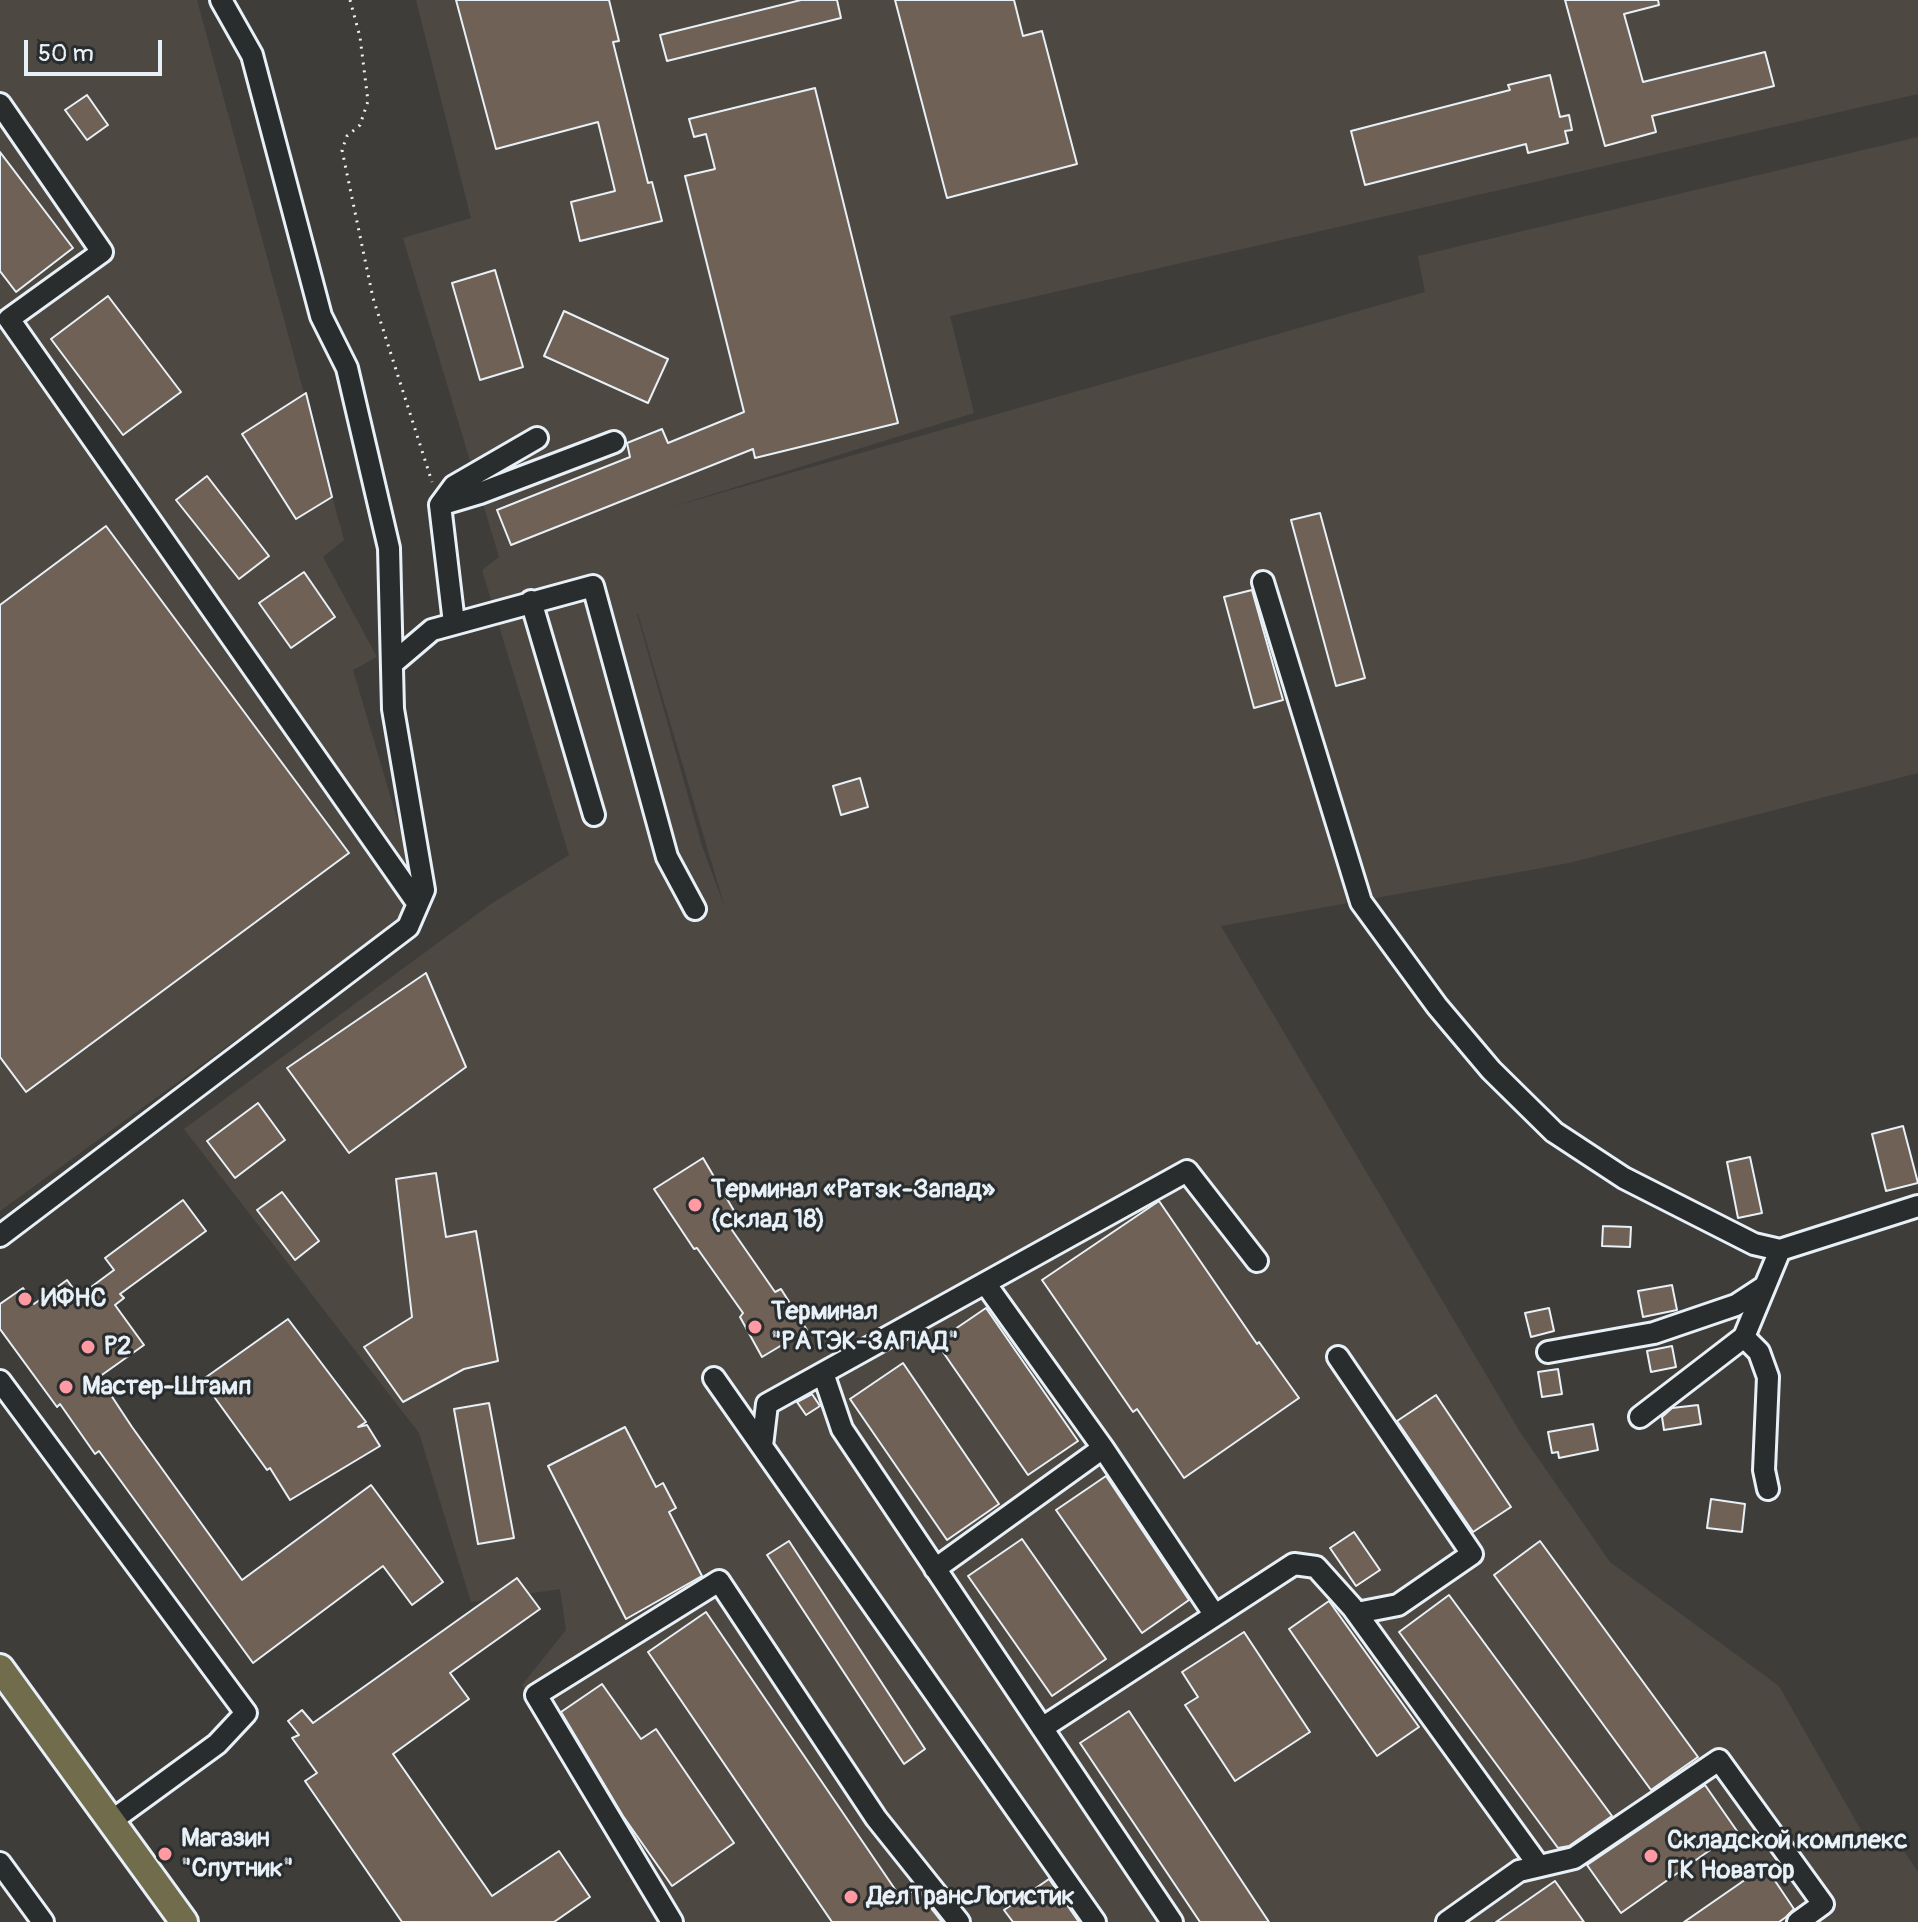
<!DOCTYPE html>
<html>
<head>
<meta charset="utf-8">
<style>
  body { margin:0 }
  #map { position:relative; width:1918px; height:1922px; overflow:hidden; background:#3f3d3a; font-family:Pangolin,sans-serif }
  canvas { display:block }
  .scale { position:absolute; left:24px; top:40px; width:138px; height:36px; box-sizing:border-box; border:4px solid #e8f1f8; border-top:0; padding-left:10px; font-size:24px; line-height:28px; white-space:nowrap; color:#e8f1f8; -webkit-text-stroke:6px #2a2d2e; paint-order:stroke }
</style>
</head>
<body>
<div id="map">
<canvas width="1918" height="1922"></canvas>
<div class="scale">50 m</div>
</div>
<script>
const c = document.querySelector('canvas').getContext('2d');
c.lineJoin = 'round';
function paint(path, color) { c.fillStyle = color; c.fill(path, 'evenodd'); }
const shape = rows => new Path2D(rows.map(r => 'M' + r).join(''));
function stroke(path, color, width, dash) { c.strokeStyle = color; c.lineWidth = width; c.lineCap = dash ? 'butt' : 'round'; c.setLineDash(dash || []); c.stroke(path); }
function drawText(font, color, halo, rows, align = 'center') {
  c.font = font + ' Pangolin,sans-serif'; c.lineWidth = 6; c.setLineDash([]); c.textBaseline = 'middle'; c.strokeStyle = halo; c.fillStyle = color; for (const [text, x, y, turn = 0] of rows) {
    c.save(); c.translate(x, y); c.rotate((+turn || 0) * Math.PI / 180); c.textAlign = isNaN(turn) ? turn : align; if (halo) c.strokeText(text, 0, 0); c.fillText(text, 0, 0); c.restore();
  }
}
paint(shape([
  [0,0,197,0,344,540,323,557,377,657,353,670,416,883,400,921,0,1211],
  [416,0,1918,0,1918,94,950,316,974,413,668,508,1425,292,1418,256,1918,137,1918,773,1569,863,1221,926,1520,1432,1610,1562,1779,1686,1870,1846,1894,1836,1918,1872,1918,1922,656,1922,522,1685,566,1630,560,1589,471,1602,419,1433,184,1129,491,904,569,855,482,570,499,557,403,238,471,218],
  [637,614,638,614,725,908,702,846]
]), '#4d4842');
const building = shape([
  [456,0,609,0,619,41,613,42,648,183,652,182,662,221,580,241,571,202,615,191,598,122,496,149,456,0],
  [801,0,837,0,841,18,667,61,660,35,801,0],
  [895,0,1014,0,1023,36,1042,31,1077,164,947,198,895,0],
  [1565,0,1658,0,1659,5,1624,14,1643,82,1765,52,1774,86,1652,116,1656,132,1605,146,1565,0],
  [1550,75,1560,117,1569,115,1572,130,1565,131,1568,143,1528,153,1526,144,1365,185,1351,131,1510,90,1508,85,1550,75],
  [815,88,898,423,755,458,753,449,511,545,497,510,630,457,627,443,662,429,668,443,744,412,685,176,715,169,706,134,694,137,689,119,815,88],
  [87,95,108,125,87,140,65,110,87,95],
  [0,152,73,248,16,292,0,271,0,152],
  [495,270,523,367,480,380,452,283,495,270],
  [108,296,181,392,123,435,51,339,108,296],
  [564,311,668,359,648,403,544,356,564,311],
  [306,393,332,497,296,519,242,434,306,393],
  [207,476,269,556,239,579,176,500,207,476],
  [1320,513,1365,678,1336,686,1291,520,1320,513],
  [106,526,349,853,26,1092,0,1057,0,605,106,526],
  [304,572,335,617,291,648,259,603,304,572],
  [1252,590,1283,700,1254,708,1224,597,1252,590],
  [860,778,868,807,841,815,833,786,860,778],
  [426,973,466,1067,349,1153,287,1068,426,973],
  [258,1103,285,1140,235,1178,207,1141,258,1103],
  [1903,1126,1918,1183,1886,1191,1872,1134,1903,1126],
  [1750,1157,1762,1213,1738,1218,1727,1162,1750,1157],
  [703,1158,740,1221,732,1230,775,1292,781,1289,807,1330,762,1357,740,1317,743,1313,697,1248,694,1249,654,1189,703,1158],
  [436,1173,446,1237,476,1231,498,1361,464,1369,403,1402,364,1347,412,1317,396,1179,436,1173],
  [282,1192,319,1241,295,1260,257,1210,282,1192],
  [183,1200,206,1231,120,1294,124,1298,115,1305,144,1345,99,1377,132,1427,242,1580,371,1485,443,1582,412,1605,383,1566,253,1663,99,1451,95,1454,60,1404,57,1407,0,1329,0,1304,23,1288,34,1304,67,1280,79,1296,114,1270,105,1258,183,1200],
  [1159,1201,1257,1344,1259,1342,1299,1398,1184,1478,1137,1409,1133,1412,1042,1280,1159,1201],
  [1603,1226,1631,1227,1630,1247,1602,1246,1603,1226],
  [1672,1285,1677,1310,1643,1317,1638,1291,1672,1285],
  [986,1308,1078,1441,1028,1475,936,1342,986,1308],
  [1549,1308,1554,1331,1531,1337,1525,1313,1549,1308],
  [288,1319,366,1422,358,1427,367,1425,380,1446,290,1500,270,1468,267,1470,202,1380,288,1319],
  [1672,1346,1676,1367,1651,1372,1647,1351,1672,1346],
  [903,1363,999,1504,947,1540,850,1399,903,1363],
  [1558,1369,1562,1394,1542,1397,1538,1372,1558,1369],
  [812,1394,820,1406,806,1415,797,1402,812,1394],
  [1436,1395,1511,1507,1473,1532,1397,1421,1436,1395],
  [489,1403,514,1538,478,1544,454,1409,489,1403],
  [1698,1405,1701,1424,1664,1430,1662,1417,1672,1408,1698,1405],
  [1593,1424,1598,1450,1559,1458,1558,1452,1552,1453,1548,1432,1593,1424],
  [625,1427,656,1487,663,1483,676,1508,669,1512,702,1576,626,1619,548,1466,625,1427],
  [1106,1476,1189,1600,1142,1633,1056,1510,1106,1476],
  [1711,1499,1745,1504,1742,1532,1707,1528,1711,1499],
  [1354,1532,1380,1570,1356,1586,1330,1548,1354,1532],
  [1022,1539,1106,1659,1052,1696,968,1576,1022,1539],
  [789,1541,925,1749,904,1764,767,1555,789,1541],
  [1540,1541,1698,1757,1651,1790,1494,1575,1540,1541],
  [517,1578,540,1609,450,1673,469,1699,393,1754,492,1896,559,1851,590,1897,554,1922,402,1922,305,1781,317,1773,292,1738,299,1735,288,1721,302,1710,313,1723,517,1578],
  [1449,1595,1612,1816,1569,1846,1558,1848,1399,1632,1449,1595],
  [1329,1601,1419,1727,1377,1756,1289,1629,1329,1601],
  [706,1612,901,1898,916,1889,942,1922,832,1922,648,1652,706,1612],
  [1244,1632,1310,1732,1235,1781,1185,1705,1198,1697,1182,1672,1244,1632],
  [602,1684,641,1739,656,1729,734,1843,672,1886,623,1816,561,1712,602,1684],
  [1129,1711,1269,1922,1200,1922,1080,1743,1129,1711],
  [1705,1785,1737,1831,1621,1913,1587,1865,1705,1785],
  [1765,1866,1794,1909,1786,1917,1779,1922,1684,1922,1765,1866],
  [1049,1879,1079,1922,1013,1922,1004,1910,1049,1879],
  [1555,1881,1584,1922,1496,1922,1555,1881]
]);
paint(building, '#6f6155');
stroke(building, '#e8f1f8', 2);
const minor = shape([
  [0,104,102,252,9,319,418,904],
  [440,505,480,493,614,442],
  [1263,582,1361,902,1437,1006,1491,1070,1554,1132,1624,1178,1754,1244,1780,1250,1918,1206],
  [531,601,594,815],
  [454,623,440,505,454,486,537,438],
  [392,664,432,630,593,586,667,857,695,909],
  [0,1236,408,927,424,890,393,709,389,548,347,368,321,316,252,55,221,0],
  [985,1283,1103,1448,1214,1614],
  [1744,1337,1759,1352,1768,1377,1764,1470,1768,1489],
  [1548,1352,1654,1333,1736,1305,1765,1286],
  [1338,1357,1472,1554,1398,1605,1357,1613],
  [823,1373,842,1429,1172,1922],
  [714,1378,1095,1922],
  [0,1381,246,1713,217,1744,110,1822],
  [1640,1417,1744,1337,1780,1250],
  [762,1446,767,1404,1187,1171,1257,1261],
  [935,1569,1103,1448],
  [1042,1728,1294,1564,1316,1567,1352,1607,1539,1866],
  [0,1863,43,1922],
  [672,1922,536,1695,719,1581,876,1818,959,1922],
  [1447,1922,1519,1871,1574,1858,1719,1760,1823,1904,1798,1922]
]);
const major = shape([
  [0,1668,184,1922]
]);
stroke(minor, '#e8f1f8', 26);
stroke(major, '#e8f1f8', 32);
stroke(shape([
  [350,0,360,37,368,101,360,125,347,136,342,150,373,298,432,482]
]), '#e8f1f8', 3, [2, 6]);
stroke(minor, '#2a2d2e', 20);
stroke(major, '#716c4b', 26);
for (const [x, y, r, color] of [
  [695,1205,8,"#ff9aa2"],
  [25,1299,8,"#ff9aa2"],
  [755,1327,8,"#ff9aa2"],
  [88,1347,8,"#ff9aa2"],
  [66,1387,8,"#ff9aa2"],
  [165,1854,8,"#ff9aa2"],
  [1651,1856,8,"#ff9aa2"],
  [851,1897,8,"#ff9aa2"]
]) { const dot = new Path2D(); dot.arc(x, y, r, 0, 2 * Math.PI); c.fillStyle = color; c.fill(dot); stroke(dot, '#2a2d2e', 3); }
drawText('bold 26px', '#e8f1f8', '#2a2d2e', [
  ["Терминал «Ратэк-Запад»",711,1190],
  ["(склад 18)",711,1220],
  ["ИФНС",41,1299],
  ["Терминал",771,1312],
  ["\"РАТЭК-ЗАПАД\"",771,1342],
  ["Р2",104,1347],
  ["Мастер-Штамп",82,1387],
  ["Магазин",181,1839],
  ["\"Спутник\"",181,1869],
  ["Складской комплекс",1667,1841],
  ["ГК Новатор",1667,1871],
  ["ДелТрансЛогистик",867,1897]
], 'left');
</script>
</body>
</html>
